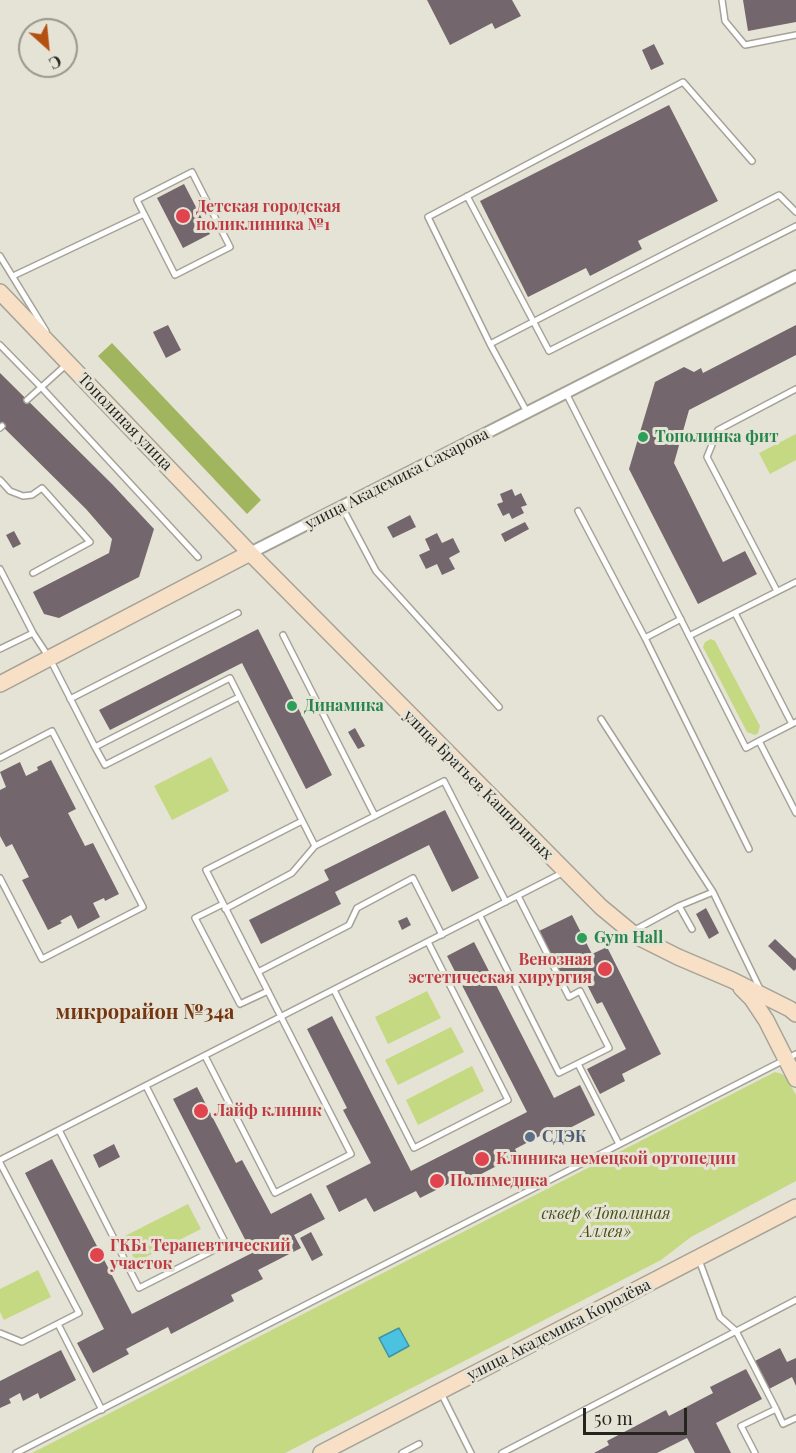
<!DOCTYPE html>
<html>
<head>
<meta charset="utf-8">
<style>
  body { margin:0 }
  #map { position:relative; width:796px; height:1453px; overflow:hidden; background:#e5e3d6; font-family:"Playfair Display",serif }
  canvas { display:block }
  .north { position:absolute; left:18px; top:18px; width:60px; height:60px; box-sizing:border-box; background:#e5e3d6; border:2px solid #98978d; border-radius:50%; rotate:153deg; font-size:16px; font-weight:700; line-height:24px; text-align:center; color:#25241f }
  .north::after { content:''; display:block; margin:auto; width:21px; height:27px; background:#b25111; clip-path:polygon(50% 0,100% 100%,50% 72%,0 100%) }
  .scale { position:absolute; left:583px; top:1408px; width:104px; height:27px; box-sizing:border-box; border:3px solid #25241f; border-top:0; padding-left:8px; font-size:18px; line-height:21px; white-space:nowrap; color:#25241f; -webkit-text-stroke:4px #e5e3d6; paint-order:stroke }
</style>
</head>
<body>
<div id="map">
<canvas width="796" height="1453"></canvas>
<div class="north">С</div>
<div class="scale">50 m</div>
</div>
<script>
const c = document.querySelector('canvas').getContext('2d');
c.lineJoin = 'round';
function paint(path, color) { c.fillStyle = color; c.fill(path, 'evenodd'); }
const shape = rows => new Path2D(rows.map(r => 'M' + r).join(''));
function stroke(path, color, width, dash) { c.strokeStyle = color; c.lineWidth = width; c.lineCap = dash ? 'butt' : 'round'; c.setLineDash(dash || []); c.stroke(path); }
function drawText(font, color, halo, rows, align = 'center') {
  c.font = font + ' "Playfair Display",serif'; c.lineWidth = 6; c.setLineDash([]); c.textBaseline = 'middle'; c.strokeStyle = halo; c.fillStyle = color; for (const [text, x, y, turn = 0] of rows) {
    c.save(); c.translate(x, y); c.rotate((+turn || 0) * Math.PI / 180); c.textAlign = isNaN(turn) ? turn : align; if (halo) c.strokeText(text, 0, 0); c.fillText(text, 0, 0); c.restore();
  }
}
paint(shape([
  [796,434,796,460,770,474,759,453],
  [711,639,715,641,760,726,758,733,755,735,747,732,703,647,705,642],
  [211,757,229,791,172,820,154,786],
  [427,991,441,1018,388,1044,375,1017],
  [451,1027,464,1052,398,1085,385,1060],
  [472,1066,484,1091,418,1125,406,1100],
  [775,1072,782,1074,786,1077,796,1095,796,1181,691,1237,661,1260,285,1453,32,1453],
  [188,1204,201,1229,136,1262,123,1237],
  [38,1270,51,1297,4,1320,0,1312,0,1289]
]), '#c5d882');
paint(shape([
  [112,343,261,500,247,514,98,356]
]), '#a1b45e');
const water = shape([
  [399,1328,409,1346,389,1357,379,1338,399,1328]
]);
paint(water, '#4ac2e0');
stroke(water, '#3f93a6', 1.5);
paint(shape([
  [427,0,512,0,521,16,495,29,492,23,450,45],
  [743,0,796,0,796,22,748,31],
  [654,44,664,64,651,70,642,50],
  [669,105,718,201,638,241,642,249,590,276,586,268,528,297,480,201],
  [184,184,210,234,183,248,157,198],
  [168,325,181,350,166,358,153,332],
  [796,325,796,355,689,410,674,463,723,562,745,551,757,574,698,604,629,469,655,382,684,367,694,372,701,368,703,373],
  [0,373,112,484,154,529,139,577,59,618,44,614,33,592,109,553,112,539,86,509,0,424],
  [512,489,515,496,521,493,527,505,521,507,524,513,512,519,509,513,503,516,497,504,503,502,500,494],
  [410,515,416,527,393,538,387,527],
  [525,522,529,529,505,542,501,534],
  [14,531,21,544,13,548,6,535],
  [437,533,442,543,453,538,460,552,449,558,455,569,442,575,437,564,426,569,419,555,430,550,425,539],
  [258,629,332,775,306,789,242,663,110,730,99,710],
  [355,728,365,746,358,749,348,732],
  [51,760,76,809,68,813,85,846,93,843,119,894,105,901,104,898,93,903,100,917,78,929,71,915,60,921,62,923,48,930,22,880,29,877,12,844,6,847,0,836,0,790,6,787,0,772,20,762,26,776,38,770,37,767],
  [445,810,479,878,452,892,429,845,335,892,341,904,261,944,249,920,329,880,324,870],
  [706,908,719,933,709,939,696,914],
  [572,915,592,954,607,947,661,1054,622,1074,625,1081,600,1094,587,1069,626,1049,602,1002,597,1004,580,971,564,979,539,931],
  [407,917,411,925,402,930,398,921],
  [775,939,796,959,796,969,794,971,768,946],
  [474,942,554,1098,580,1085,595,1115,560,1133,557,1127,515,1149,518,1155,456,1187,454,1181,420,1198,416,1191,374,1212,366,1198,339,1212,326,1186,371,1163,343,1110,347,1108,307,1029,332,1016,411,1171,527,1112,447,956],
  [197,1087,236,1163,242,1160,271,1214,311,1193,325,1219,294,1235,301,1248,258,1270,263,1279,231,1295,234,1301,171,1334,168,1327,126,1349,129,1354,93,1373,77,1343,104,1329,25,1173,52,1159,132,1314,252,1253,173,1099],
  [114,1144,120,1157,99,1168,93,1155],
  [311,1232,323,1255,312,1261,300,1238],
  [780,1348,787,1362,796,1358,796,1386,792,1377,769,1389,755,1361],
  [61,1350,76,1380,40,1399,38,1393,23,1401,20,1393,9,1399,11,1403,0,1408,0,1381],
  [746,1369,762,1399,716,1423,731,1453,695,1453,687,1438,657,1453,594,1453,609,1445,607,1441,666,1410,669,1416,713,1393,710,1387]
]), '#73666c');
const lane = shape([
  [722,0,725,21,745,45,796,35],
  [467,196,549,351,796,226],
  [0,256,46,331],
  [13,276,144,214,175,275,230,247,192,172,137,200,144,214],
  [490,344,428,217,683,82,752,161],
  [0,345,42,388,198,557],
  [566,393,746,748,759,741,796,813],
  [27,400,67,364],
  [527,412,490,344,779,195,796,212],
  [0,428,2,426],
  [0,480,10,491,23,496,32,495,42,488,90,542,33,573],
  [342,507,376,571,499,707],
  [578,511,645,638,749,849],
  [0,569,33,633,0,649],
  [777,591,707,457,718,430,796,389],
  [735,613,792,724],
  [33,633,50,659,95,747,230,678,315,846],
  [283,635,375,816],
  [689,636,796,582],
  [645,638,681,619],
  [70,699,238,613],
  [601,719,713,892,761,991],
  [759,741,796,722],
  [95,747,105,765,239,697],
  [0,758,52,731,143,907,42,959,0,878],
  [223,904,195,918,240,1004,268,991],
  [679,906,692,929],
  [225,909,292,873,315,846,444,781,506,902],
  [480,916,559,1073,609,1048,580,991,569,997,518,896],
  [633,931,679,906,713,892],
  [258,972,349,925,357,908,413,878,442,935],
  [334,990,414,1148,508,1100,428,942],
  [205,1056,275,1193,351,1154,206,870,302,821],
  [578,1064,619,1144],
  [59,1130,139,1288,226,1244,146,1086],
  [0,1160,564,872],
  [0,1163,79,1313,22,1342,0,1333],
  [699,1260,720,1317,736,1331,776,1409],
  [58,1324,102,1410],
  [441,1393,471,1453],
  [16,1453,796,1054],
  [402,1453,419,1444],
  [502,1453,796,1300],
  [755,1453,741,1426,776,1409,783,1424,796,1418]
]);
const street = shape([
  [250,553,796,276]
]);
const secondary = shape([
  [0,292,250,553,601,907,636,936,678,957,732,980,790,1009,796,1014],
  [0,684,250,553],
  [741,988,752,999,766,1020,796,1079],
  [321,1453,796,1207]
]);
stroke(lane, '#a5a397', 8);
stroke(street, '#a5a397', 14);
stroke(secondary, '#a5a397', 18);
stroke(lane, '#fff', 5);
stroke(street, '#fff', 10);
stroke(secondary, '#f7e0c5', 15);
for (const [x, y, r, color] of [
  [183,216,8,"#e0444e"],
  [643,437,6,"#2e9e5b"],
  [292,706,6,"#2e9e5b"],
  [582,938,6,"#2e9e5b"],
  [605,969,8,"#e0444e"],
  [201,1111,8,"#e0444e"],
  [530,1137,6,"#5c6f8a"],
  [482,1159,8,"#e0444e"],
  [437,1181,8,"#e0444e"],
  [97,1255,8,"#e0444e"]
]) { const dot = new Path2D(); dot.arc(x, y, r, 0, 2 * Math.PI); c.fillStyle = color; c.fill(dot); stroke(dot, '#e5e3d6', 2); }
drawText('bold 16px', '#be3a42', '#e5e3d6', [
  ["Детская городская",196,207],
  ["поликлиника №1",196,225],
  ["Венозная",592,960,"right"],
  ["эстетическая хирургия",592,978,"right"],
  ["Лайф клиник",214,1111],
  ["Клиника немецкой ортопедии",496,1159],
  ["Полимедика",450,1181],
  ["ГКБ1 Терапевтический",110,1246],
  ["участок",110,1264]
], 'left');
drawText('16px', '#25241f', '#e5e3d6', [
  ["Тополиная улица",125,422,46],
  ["улица Академика Сахарова",397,479,-27],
  ["улица Братьев Кашириных",478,785,45],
  ["улица Академика Королёва",559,1330,-27]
]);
drawText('bold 16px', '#27864d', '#e5e3d6', [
  ["Тополинка фит",655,437],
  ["Динамика",304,706],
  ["Gym Hall",594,938]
], 'left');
drawText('bold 16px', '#4e5e75', '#e5e3d6', [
  ["СДЭК",542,1137]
], 'left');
drawText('italic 16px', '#455011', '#e5e3d6', [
  ["сквер «Тополиная",606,1214],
  ["Аллея»",606,1232]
]);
drawText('bold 20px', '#743510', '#e5e3d6', [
  ["микрорайон №34а",145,1013]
]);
</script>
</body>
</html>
